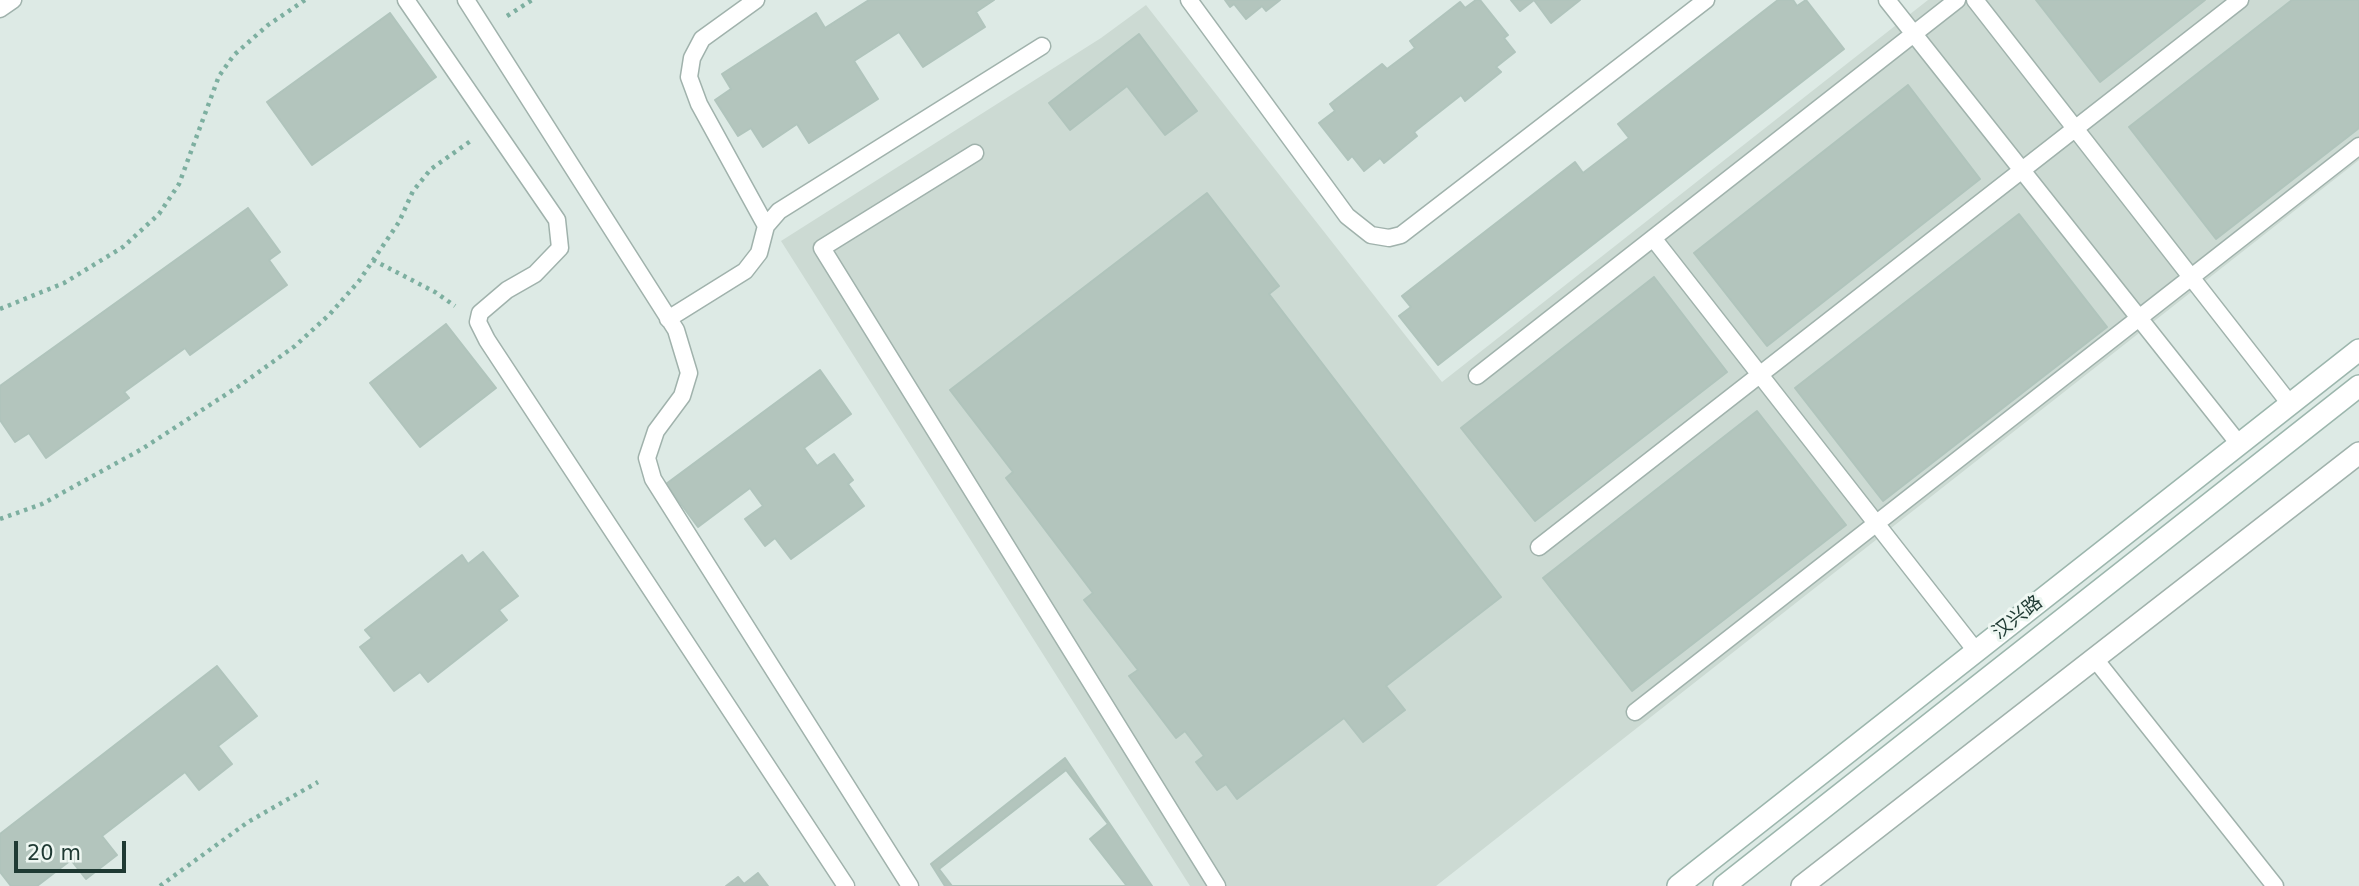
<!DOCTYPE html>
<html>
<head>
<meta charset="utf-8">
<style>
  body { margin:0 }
  #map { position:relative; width:2359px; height:886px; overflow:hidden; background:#ddeae5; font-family:"DejaVu Sans",sans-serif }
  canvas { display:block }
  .scale { position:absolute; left:14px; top:841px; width:112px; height:32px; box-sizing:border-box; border:4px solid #1f3a33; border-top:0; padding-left:9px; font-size:21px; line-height:24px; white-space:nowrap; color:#1f3a33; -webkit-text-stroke:5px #eef7f2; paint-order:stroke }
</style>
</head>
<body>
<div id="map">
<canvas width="2359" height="886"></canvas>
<div class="scale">20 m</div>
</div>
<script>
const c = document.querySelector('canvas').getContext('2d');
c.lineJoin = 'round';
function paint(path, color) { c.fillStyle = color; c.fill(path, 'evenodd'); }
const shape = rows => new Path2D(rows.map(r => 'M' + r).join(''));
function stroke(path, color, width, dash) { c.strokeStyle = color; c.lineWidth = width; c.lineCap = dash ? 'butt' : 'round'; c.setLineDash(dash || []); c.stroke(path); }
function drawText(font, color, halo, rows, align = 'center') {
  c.font = font + ' "DejaVu Sans","Noto Sans SC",sans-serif'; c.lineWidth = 6; c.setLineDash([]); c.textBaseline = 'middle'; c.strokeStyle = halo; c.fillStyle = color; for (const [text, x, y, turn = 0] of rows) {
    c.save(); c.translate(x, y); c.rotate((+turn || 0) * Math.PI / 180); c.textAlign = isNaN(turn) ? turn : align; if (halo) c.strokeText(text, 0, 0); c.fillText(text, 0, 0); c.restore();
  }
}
paint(shape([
  [1928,0,2359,0,2359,160,1436,886,1190,886,781,241,1101,38,1146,5,1442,382]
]), '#ccdad3');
const building = shape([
  [869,0,994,0,976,12,985,27,923,67,899,32,854,61,878,99,809,143,797,124,763,147,751,128,738,136,715,100,731,89,722,74,816,13,825,28,869,0],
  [1225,0,1280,0,1266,11,1262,6,1246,19,1234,4,1230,7,1225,0],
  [1476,0,1480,0,1508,35,1504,38,1515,52,1496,67,1501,72,1465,101,1461,95,1414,132,1417,136,1384,163,1380,158,1364,171,1352,156,1348,160,1319,123,1335,111,1330,104,1382,64,1387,69,1415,48,1410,41,1460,2,1465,8,1476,0],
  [1511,0,1580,0,1551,23,1534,0,1520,11,1511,0],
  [1778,0,1793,0,1797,6,1806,0,1844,49,1438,365,1399,316,1411,307,1402,296,1575,162,1583,173,1629,138,1618,124,1778,0],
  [2036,0,2205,0,2100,82,2036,0],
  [2292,0,2359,0,2359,128,2216,239,2129,127,2292,0],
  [390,13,436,77,312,165,267,102,390,13],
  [1139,34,1197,111,1165,135,1127,86,1070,130,1049,103,1139,34],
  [1908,85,1980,179,1767,346,1694,253,1908,85],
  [1207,193,1279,286,1269,294,1501,597,1386,686,1405,710,1363,742,1344,718,1237,799,1226,784,1217,790,1196,762,1204,756,1185,731,1176,738,1129,676,1138,670,1084,600,1093,593,1006,478,1013,472,950,390,1207,193],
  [248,208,280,252,269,260,287,285,190,355,185,348,124,392,129,398,46,458,29,433,15,442,0,420,0,386,248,208],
  [2019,214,2107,327,1883,501,1795,388,2019,214],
  [1654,277,1727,372,1535,521,1461,428,1654,277],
  [446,324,496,388,420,447,370,383,446,324],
  [820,370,851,414,804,448,817,466,834,454,853,480,848,484,864,506,791,559,775,538,765,546,745,519,763,506,750,488,698,527,666,484,820,370],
  [1757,411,1846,525,1632,691,1543,578,1757,411],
  [483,552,518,596,499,610,507,620,428,682,420,672,394,691,360,647,372,638,365,630,462,555,468,564,483,552],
  [217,666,257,716,218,746,232,764,199,790,185,772,102,836,117,855,86,879,71,860,37,886,11,886,0,872,0,834,217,666],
  [1065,758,1152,886,945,886,931,864,1065,758],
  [1066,770,1108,824,1090,839,1127,886,952,886,939,869,1066,770],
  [758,873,768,886,726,886,738,877,744,884,758,873]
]);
paint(building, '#b3c5bd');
stroke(building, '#b0c4bc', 2);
const lane = shape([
  [406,0,557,220,560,248,535,274,507,290,480,313,478,322,487,340,846,886],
  [466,0,676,330,689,373,682,396,656,431,647,458,653,479,910,886],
  [756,0,702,39,692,58,689,77,699,104,766,226],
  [1189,0,1347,216,1371,235,1389,238,1401,235,1706,0],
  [1887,0,2239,444],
  [1975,0,2290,404],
  [0,9,13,0],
  [975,153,822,248,1217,886],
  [1653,238,1976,651],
  [668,319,745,271,759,253,766,226,779,211,1042,46],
  [1477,376,1957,0],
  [1539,547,2240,0],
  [2095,659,2275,886],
  [1635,712,2359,146]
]);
const street = shape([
  [1802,886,2359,453]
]);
const secondary = shape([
  [1678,886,2359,350],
  [1724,886,2359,386]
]);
stroke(lane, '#a0b2ac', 19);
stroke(street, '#a0b2ac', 24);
stroke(secondary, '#9cb6ad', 24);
stroke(shape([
  [507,16,532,0],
  [373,260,435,292,455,306],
  [0,309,64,283,123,247,159,214,179,184,219,76,234,55,268,25,305,0],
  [0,519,42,504,142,449,242,384,295,346,330,314,359,281,399,222,413,191,431,169,472,140],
  [160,886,248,822,318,782]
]), '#7dafa0', 4.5, [3.5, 5]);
stroke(lane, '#fff', 16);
stroke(street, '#fff', 21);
stroke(secondary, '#fff', 21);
drawText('19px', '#1f3a33', '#eef7f2', [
  ["汉兴路",2018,618,-38]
]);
</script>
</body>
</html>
